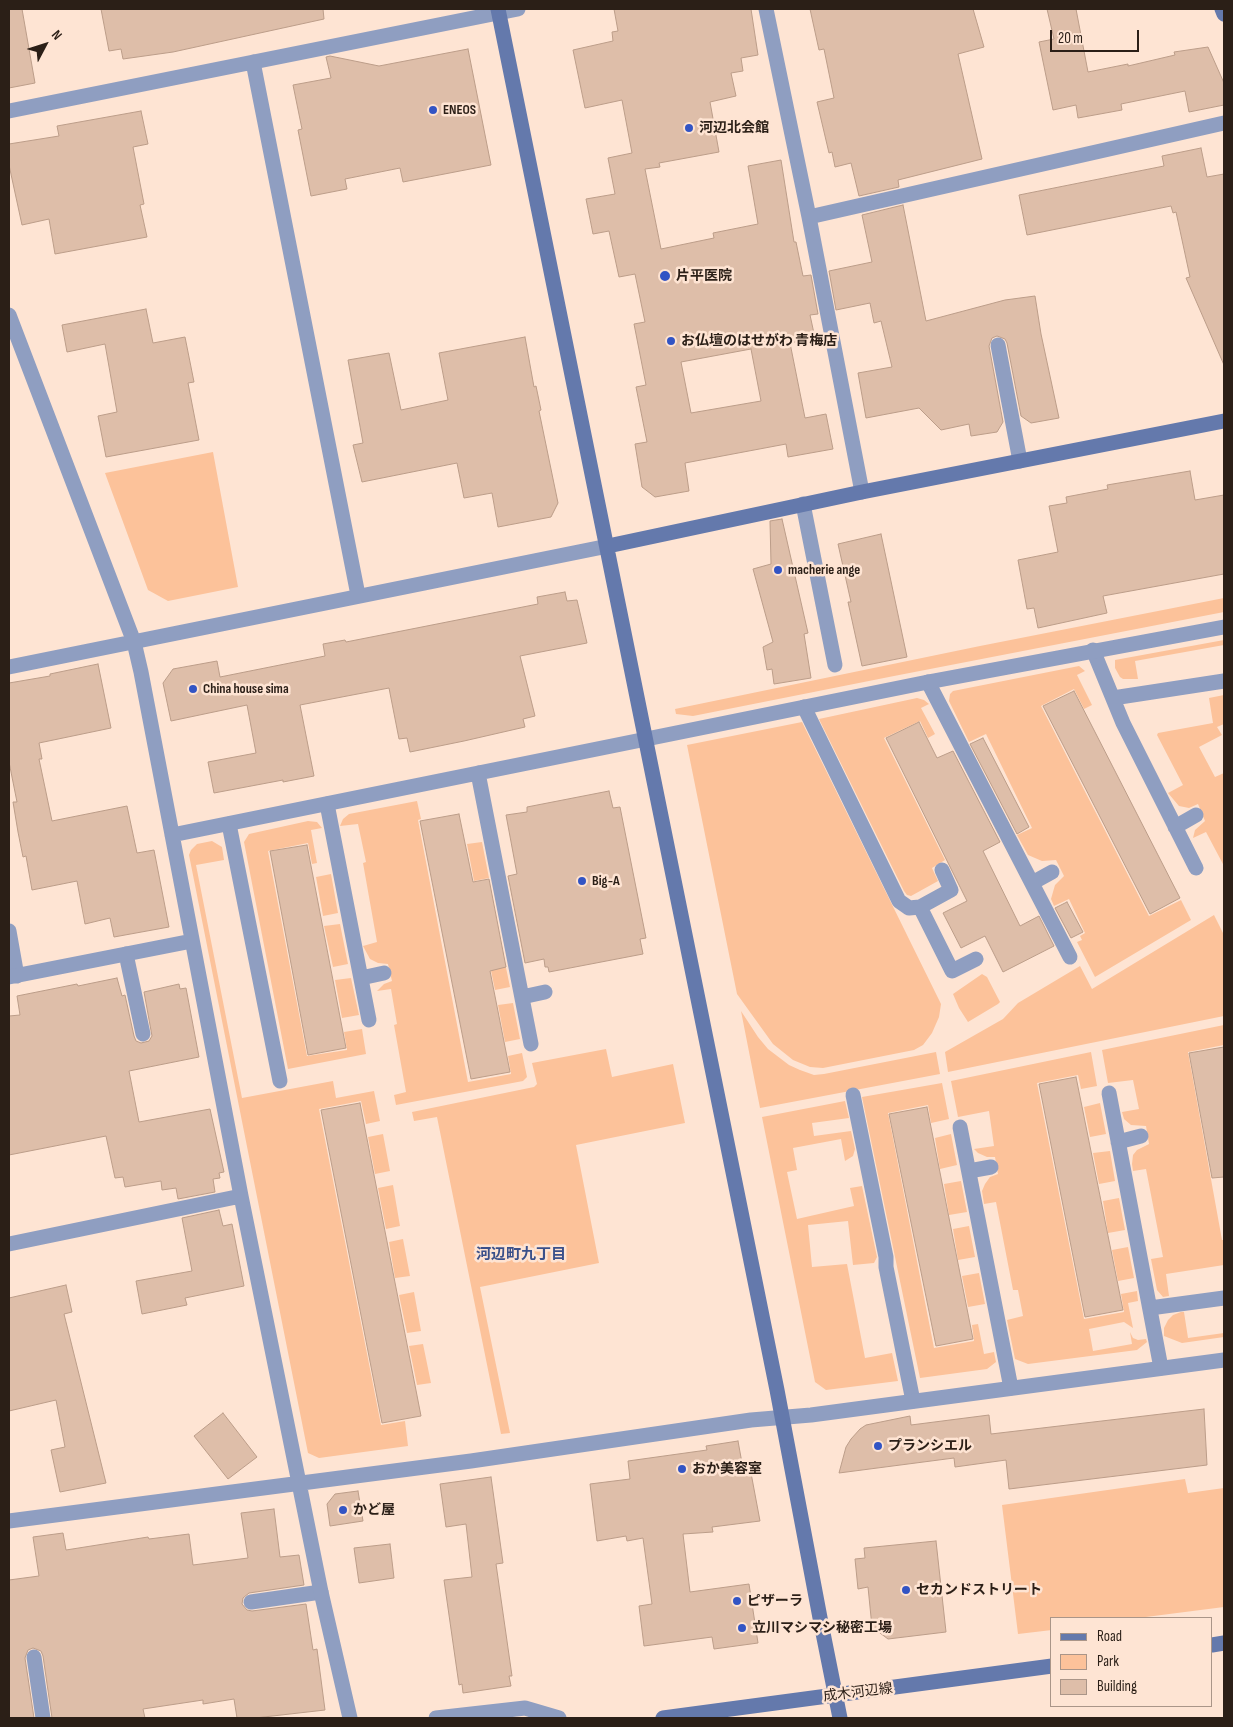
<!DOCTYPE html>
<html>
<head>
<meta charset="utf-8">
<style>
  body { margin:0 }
  #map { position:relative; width:1233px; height:1727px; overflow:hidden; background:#fee4d3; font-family:"Sofia Sans Condensed",sans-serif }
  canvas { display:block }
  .frame { position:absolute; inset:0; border:10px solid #2b1f17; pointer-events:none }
  .legend { position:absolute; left:1050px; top:1617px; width:162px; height:90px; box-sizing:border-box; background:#fee4d3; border:1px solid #aa9588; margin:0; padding:6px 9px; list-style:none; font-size:15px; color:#2b1f17 }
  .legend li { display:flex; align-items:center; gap:10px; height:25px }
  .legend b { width:25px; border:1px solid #aa9588 }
  .north { position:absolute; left:20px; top:20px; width:50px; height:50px; -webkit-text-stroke:4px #fee4d3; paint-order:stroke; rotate:50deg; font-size:14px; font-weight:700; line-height:20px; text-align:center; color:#2b1f17 }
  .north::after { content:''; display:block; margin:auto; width:18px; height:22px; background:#2b1f17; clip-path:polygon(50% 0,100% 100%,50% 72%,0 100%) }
  .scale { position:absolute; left:1050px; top:30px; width:89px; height:22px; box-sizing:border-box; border:2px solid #2b1f17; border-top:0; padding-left:6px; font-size:15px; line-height:18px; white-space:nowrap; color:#2b1f17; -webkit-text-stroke:4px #fee4d3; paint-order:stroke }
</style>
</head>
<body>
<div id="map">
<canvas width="1233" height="1727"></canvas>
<div class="frame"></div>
<ul class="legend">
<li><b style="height:6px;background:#6479ac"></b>Road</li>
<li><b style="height:14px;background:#fcc29a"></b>Park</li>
<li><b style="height:14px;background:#debea9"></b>Building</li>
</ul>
<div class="north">N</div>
<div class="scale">20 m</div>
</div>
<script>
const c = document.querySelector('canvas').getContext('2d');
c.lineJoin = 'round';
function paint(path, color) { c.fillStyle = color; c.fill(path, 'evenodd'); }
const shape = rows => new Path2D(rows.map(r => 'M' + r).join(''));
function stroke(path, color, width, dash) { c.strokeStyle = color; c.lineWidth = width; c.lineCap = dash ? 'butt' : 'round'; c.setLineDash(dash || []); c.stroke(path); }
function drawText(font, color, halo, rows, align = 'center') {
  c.font = font + ' "Sofia Sans Condensed","Noto Sans JP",sans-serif'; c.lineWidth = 5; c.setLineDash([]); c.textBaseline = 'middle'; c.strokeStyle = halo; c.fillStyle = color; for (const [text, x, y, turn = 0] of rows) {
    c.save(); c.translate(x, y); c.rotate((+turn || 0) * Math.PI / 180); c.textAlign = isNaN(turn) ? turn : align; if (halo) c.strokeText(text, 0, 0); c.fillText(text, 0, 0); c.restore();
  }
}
paint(shape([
  [213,452,238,587,168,601,148,590,105,473],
  [1224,598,1224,612,894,676,693,716,676,714,675,709,980,646],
  [1224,640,1224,645,1135,661,1138,679,1123,679,1120,677,1115,668,1115,660],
  [1079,666,1085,671,1077,675,1092,705,1084,709,1074,689,1041,706,1149,916,1181,900,1191,920,1095,977,1077,942,1082,940,1080,936,1085,933,1069,899,1054,906,1051,899,1055,885,1064,876,1056,860,1042,861,1028,855,1017,835,1032,828,986,734,969,742,949,701,950,694,953,691],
  [1224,695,1224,724,1217,727,1222,735,1199,747,1215,777,1224,773,1224,866,1206,832,1193,838,1195,830,1205,821,1198,804,1189,808,1179,806,1168,793,1183,785,1157,735,1158,733,1213,723,1209,698],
  [917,698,924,700,929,704,921,708,935,734,928,738,920,721,884,738,945,860,932,868,938,881,911,896,907,895,904,891,819,719],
  [802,722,941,1004,939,1017,932,1033,923,1045,914,1050,823,1068,810,1067,793,1060,773,1044,737,994,687,745],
  [417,801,421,819,418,820,468,1082,511,1074,508,1056,522,1053,527,1077,523,1081,396,1105,394,1095,406,1092,394,1025,397,1024,391,989,377,991,384,984,392,981,388,964,378,963,370,959,363,946,377,942,363,863,366,862,358,824,340,826,343,819,349,814],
  [308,821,317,822,322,828,311,830,317,863,312,864,308,843,268,851,307,1056,347,1050,344,1032,362,1029,366,1054,288,1069,244,842,249,834],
  [212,841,222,847,224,860,196,865,242,1098,333,1081,336,1098,374,1091,380,1121,366,1124,361,1101,319,1109,381,1425,405,1421,408,1446,319,1458,308,1453,189,855,191,850,197,844],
  [482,842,489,878,474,881,467,844],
  [331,874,338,913,323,916,316,877],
  [1214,915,1224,935,1224,1016,948,1072,945,1052,1003,1019,1018,1003,1080,966,1092,989],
  [340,924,348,964,333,967,324,926],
  [503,953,510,987,495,990,488,956],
  [982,974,987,977,1000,1002,998,1004,968,1022,959,1008,953,994],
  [351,978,359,1015,342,1018,335,980],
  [513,1003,520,1039,505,1042,498,1005],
  [741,1011,758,1037,768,1049,789,1065,800,1070,814,1075,824,1074,936,1052,940,1074,760,1108],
  [1224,1025,1224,1045,1188,1052,1222,1240,1224,1240,1224,1265,1166,1274,1169,1296,1163,1297,1157,1290,1151,1259,1163,1257,1146,1169,1133,1171,1132,1164,1133,1155,1137,1150,1149,1144,1146,1126,1131,1125,1124,1119,1122,1112,1139,1109,1133,1080,1108,1083,1102,1050],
  [606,1049,612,1077,673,1064,685,1123,576,1145,599,1263,480,1287,510,1433,501,1434,437,1117,414,1121,412,1112,534,1087,537,1084,532,1063],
  [1091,1052,1097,1086,1081,1089,1078,1075,1037,1083,1084,1319,1124,1312,1121,1294,1137,1291,1138,1301,1128,1303,1133,1328,1124,1322,1089,1329,1093,1351,1132,1344,1130,1332,1133,1338,1138,1340,1146,1339,1147,1342,1137,1350,1028,1364,1015,1359,1007,1320,1023,1316,1018,1290,1013,1290,996,1202,984,1204,982,1191,985,1184,990,1177,998,1174,995,1157,987,1157,978,1153,974,1149,994,1146,989,1111,958,1117,951,1081],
  [942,1083,949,1119,931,1123,928,1105,888,1113,934,1348,974,1341,972,1325,978,1324,984,1354,994,1352,996,1362,987,1369,920,1378,862,1097],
  [845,1101,849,1118,812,1123,814,1136,851,1131,855,1149,853,1156,845,1161,841,1139,793,1148,797,1170,787,1172,797,1219,854,1206,850,1188,862,1186,877,1257,874,1263,853,1265,848,1221,808,1225,812,1267,847,1264,865,1358,892,1353,898,1381,826,1390,815,1382,762,1117],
  [1100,1103,1106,1134,1090,1137,1084,1107],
  [383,1134,390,1171,375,1174,368,1137],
  [951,1134,957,1165,940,1169,935,1138],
  [1110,1151,1115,1181,1099,1184,1093,1153],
  [961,1181,967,1212,949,1215,944,1184],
  [393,1185,400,1226,386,1229,378,1188],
  [1119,1198,1125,1230,1108,1233,1103,1201],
  [969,1226,975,1257,958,1260,953,1229],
  [403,1239,410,1276,395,1278,389,1242],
  [1128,1247,1134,1278,1118,1281,1112,1250],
  [979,1273,985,1304,968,1307,962,1276],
  [414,1292,421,1331,407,1333,399,1295],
  [1181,1312,1184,1312,1188,1338,1224,1333,1224,1337,1182,1343,1164,1336,1164,1328,1168,1320,1173,1315],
  [423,1344,431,1383,417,1385,409,1346],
  [1185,1479,1188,1493,1224,1488,1224,1607,1138,1618,1052,1618,1052,1630,1018,1634,1002,1505]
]), '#fcc29a');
const building = shape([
  [9,9,22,9,35,83,9,88,9,9],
  [101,9,323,9,324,19,173,52,123,59,121,49,109,51,101,9],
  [614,9,751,9,758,55,741,58,743,71,731,73,736,96,710,102,719,152,659,163,660,167,645,169,661,249,714,238,713,233,758,224,748,166,781,160,794,242,796,242,803,276,811,275,818,314,810,315,815,338,790,343,805,418,826,414,833,449,788,457,786,444,685,463,689,491,655,497,642,487,635,444,647,442,636,387,646,385,634,324,645,322,635,274,619,277,609,231,593,234,586,199,615,194,608,158,632,153,622,100,585,108,573,50,613,41,612,32,618,31,614,9],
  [751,349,761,401,691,413,681,362,751,349],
  [810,9,973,9,984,47,958,54,982,159,898,180,899,187,859,196,851,163,835,167,832,152,829,153,817,102,834,98,824,49,819,50,810,9],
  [1047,9,1076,9,1088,72,1128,64,1128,66,1175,55,1174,52,1208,47,1224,83,1224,105,1189,112,1185,91,1121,104,1122,110,1078,118,1076,105,1053,110,1039,42,1054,39,1047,9],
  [468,49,491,165,403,182,400,168,345,179,347,189,311,196,298,130,302,129,293,85,331,78,326,57,330,56,379,66,468,49],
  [141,111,148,144,133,147,144,204,140,205,147,237,55,254,49,219,22,225,9,165,9,144,59,136,57,126,141,111],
  [1201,148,1207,177,1224,174,1224,365,1186,278,1190,277,1176,212,1173,213,1171,206,1027,235,1019,195,1164,166,1162,156,1201,148],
  [903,205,926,321,1005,300,1035,296,1041,334,1059,418,1031,423,1021,416,1007,343,1005,339,997,336,992,338,989,346,1003,422,997,432,971,436,969,424,941,430,919,408,866,418,858,373,892,367,881,321,874,323,870,303,836,310,829,271,872,262,862,215,903,205],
  [146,309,153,343,185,337,194,382,188,383,199,440,106,457,98,416,117,412,105,344,67,352,62,325,146,309],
  [525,337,534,387,536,386,541,410,539,411,558,503,551,517,498,527,492,493,464,498,457,463,362,482,353,445,363,443,348,360,389,353,401,410,448,400,439,353,525,337],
  [1190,471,1195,500,1224,495,1224,574,1103,596,1107,613,1038,628,1034,608,1027,609,1018,560,1058,552,1049,506,1067,503,1066,497,1108,489,1107,485,1190,471],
  [782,519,808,633,804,634,811,678,774,684,772,669,767,670,763,647,773,642,753,569,771,564,770,521,782,519],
  [881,534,907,657,862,666,848,602,851,602,838,544,881,534],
  [565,592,567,601,577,600,587,643,520,656,535,716,523,719,525,727,464,741,410,752,407,738,399,739,389,688,300,705,314,776,283,782,283,780,214,793,208,762,256,753,247,705,171,721,163,683,173,669,217,661,220,677,325,656,323,644,345,640,346,642,538,604,537,597,565,592],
  [98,664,111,728,39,743,42,759,39,759,52,821,127,806,137,853,154,850,169,927,114,937,110,918,85,924,77,881,32,890,26,856,23,857,18,832,13,802,17,802,9,762,9,683,50,676,50,674,98,664],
  [1074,691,1180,898,1150,914,1043,706,1074,691],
  [919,722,937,758,953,751,1000,842,983,851,1020,926,1039,916,1054,946,1003,972,985,936,961,948,943,913,967,901,886,738,919,722],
  [983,738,1029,827,1017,834,970,744,983,738],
  [609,791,613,808,620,807,646,938,640,939,643,954,549,972,548,967,545,967,544,959,525,963,508,876,517,874,506,815,527,812,527,807,609,791],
  [459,814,473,882,489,879,506,967,490,971,510,1072,471,1079,420,821,459,814],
  [307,845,346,1048,308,1055,270,851,307,845],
  [1067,902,1083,932,1071,938,1055,908,1067,902],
  [117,978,122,996,125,995,134,1036,136,1041,141,1043,149,1041,152,1036,144,992,179,984,180,989,186,988,199,1057,129,1071,139,1122,210,1109,224,1172,219,1173,220,1178,213,1179,215,1192,178,1199,176,1188,162,1190,161,1181,125,1187,123,1177,115,1178,106,1136,9,1155,9,1016,20,1015,17,996,77,984,78,986,117,978],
  [1224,1047,1224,1177,1212,1178,1189,1053,1224,1047],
  [1076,1077,1123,1310,1085,1317,1039,1084,1076,1077],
  [360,1103,421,1416,382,1423,321,1110,360,1103],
  [927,1107,973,1339,936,1346,889,1114,927,1107],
  [219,1210,223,1226,232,1224,244,1286,185,1298,187,1305,142,1314,136,1281,192,1271,182,1218,219,1210],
  [66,1285,72,1312,64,1314,106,1483,60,1492,51,1450,65,1447,56,1400,9,1411,9,1298,66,1285],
  [1204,1409,1207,1465,1009,1489,1006,1460,955,1467,954,1458,839,1473,846,1447,851,1439,860,1429,866,1425,910,1416,911,1425,989,1415,991,1434,1204,1409],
  [223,1413,257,1457,228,1479,194,1436,223,1413],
  [738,1441,744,1474,751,1473,760,1521,712,1527,713,1532,683,1534,690,1592,749,1584,758,1643,714,1649,712,1637,644,1646,639,1606,652,1604,643,1538,627,1541,626,1536,597,1541,590,1484,630,1479,628,1461,707,1450,706,1446,738,1441],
  [491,1477,503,1563,496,1564,512,1676,509,1676,511,1686,463,1693,462,1684,459,1685,444,1580,472,1577,466,1524,446,1527,440,1484,491,1477],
  [358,1491,363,1521,330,1526,327,1504,335,1494,358,1491],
  [274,1509,280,1557,299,1555,304,1585,249,1593,243,1598,242,1604,247,1610,252,1611,306,1604,313,1650,317,1649,325,1710,255,1718,237,1718,234,1699,203,1704,203,1700,143,1709,145,1718,52,1718,43,1656,41,1651,33,1648,28,1650,25,1658,34,1718,9,1718,9,1580,39,1576,33,1537,63,1533,66,1550,148,1537,149,1539,189,1534,193,1565,248,1558,241,1513,274,1509],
  [936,1541,946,1632,888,1639,872,1627,868,1587,858,1589,855,1559,865,1558,864,1548,936,1541],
  [390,1544,394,1578,359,1583,354,1548,390,1544]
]);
paint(building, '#debea9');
stroke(building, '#bc9d89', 1);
stroke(shape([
  [998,345,1020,461],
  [803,504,835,665],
  [1093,650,1123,723,1196,868],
  [928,682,1070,957],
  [1113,698,1224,681],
  [804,707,899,901,909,908,920,907,951,890,942,870],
  [327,804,369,1020],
  [229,824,280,1081],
  [1175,827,1196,815],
  [1032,883,1052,872],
  [920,907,952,971,976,959],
  [9,931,17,976],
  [126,954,143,1034],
  [361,978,384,973],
  [1109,1093,1161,1368],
  [853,1095,886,1257,886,1267,913,1401],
  [960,1127,1011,1388],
  [1118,1142,1141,1136],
  [969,1171,991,1167],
  [1150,1308,1224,1298],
  [251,1602,321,1592],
  [34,1657,43,1718]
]), '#8f9ec1', 15);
stroke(shape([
  [766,9,809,217,862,492],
  [253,62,358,595],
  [9,111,518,9],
  [809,217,1224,123],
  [9,315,134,642,141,672,241,1196,321,1592,350,1718],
  [9,667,608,546],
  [478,773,531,1044],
  [172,835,928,682,1224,627],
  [9,977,192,941],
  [522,997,545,992],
  [9,1244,241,1196],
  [9,1521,471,1461,751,1420,811,1415,1224,1360],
  [436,1718,525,1708,559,1718]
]), '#8f9ec1', 15);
stroke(shape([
  [498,9,777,1390,821,1623,840,1718],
  [1222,9,1224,14],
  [608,546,862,492,1224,421],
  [1212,1645,1224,1643],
  [663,1718,1052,1666]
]), '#6479ac', 15);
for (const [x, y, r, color] of [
  [433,110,5,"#3254c4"],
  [689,128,5,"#3254c4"],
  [665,276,6,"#3254c4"],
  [671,341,5,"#3254c4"],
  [778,570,5,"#3254c4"],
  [193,689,5,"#3254c4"],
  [582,881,5,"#3254c4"],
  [878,1446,5,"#3254c4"],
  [682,1469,5,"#3254c4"],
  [343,1510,5,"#3254c4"],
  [906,1590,5,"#3254c4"],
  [737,1601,5,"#3254c4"],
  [742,1628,5,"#3254c4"]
]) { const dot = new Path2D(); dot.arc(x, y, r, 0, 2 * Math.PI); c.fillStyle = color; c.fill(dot); stroke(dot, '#fee4d3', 2); }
drawText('bold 14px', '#2b1f17', '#fee4d3', [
  ["ENEOS",443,110],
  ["河辺北会館",699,128],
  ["片平医院",676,276],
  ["お仏壇のはせがわ 青梅店",681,341],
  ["macherie ange",788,570],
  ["China house sima",203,689],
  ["Big-A",592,881],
  ["プランシエル",888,1446],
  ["おか美容室",692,1469],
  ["かど屋",353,1510],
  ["セカンドストリート",916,1590],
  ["ピザーラ",747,1601],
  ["立川マシマシ秘密工場",752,1628]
], 'left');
drawText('14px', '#2b1f17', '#fee4d3', [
  ["成木河辺線",858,1693,-7]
]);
drawText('bold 15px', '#3a508a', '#fee4d3', [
  ["河辺町九丁目",521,1255]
]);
</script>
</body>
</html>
